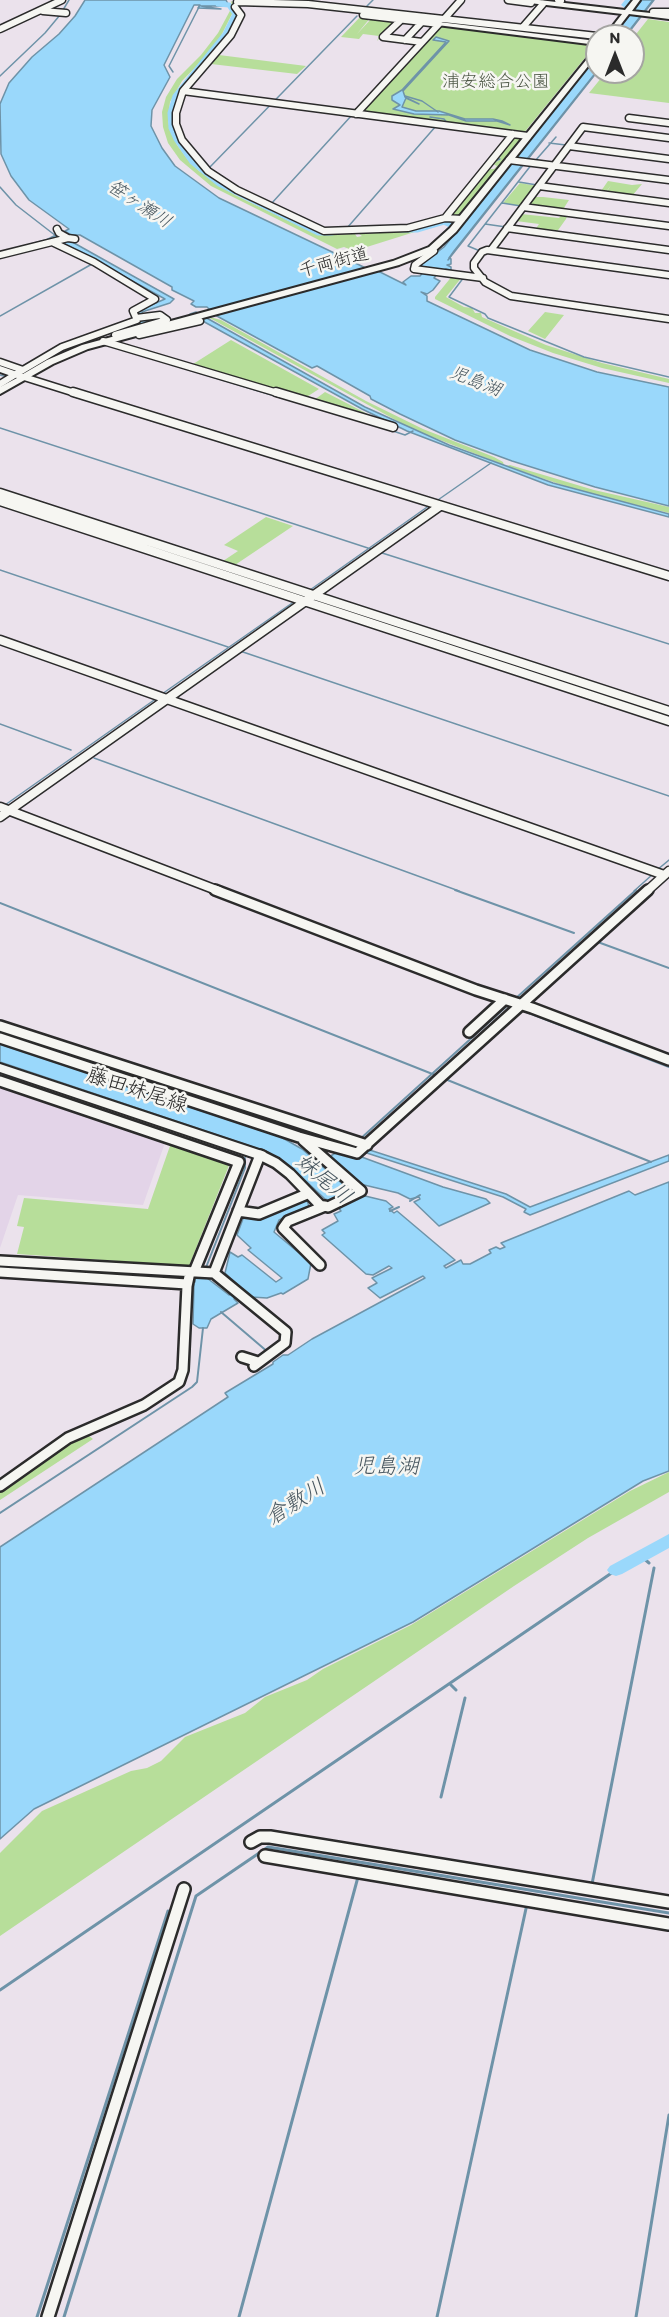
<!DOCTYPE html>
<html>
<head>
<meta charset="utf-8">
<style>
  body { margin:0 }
  #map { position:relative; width:669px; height:2317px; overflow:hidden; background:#ebe2ec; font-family:Itim,sans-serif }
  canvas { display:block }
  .north { position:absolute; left:585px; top:24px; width:60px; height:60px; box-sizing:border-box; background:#f6f6f2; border:2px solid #a5a5a2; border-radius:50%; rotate:0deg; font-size:16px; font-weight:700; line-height:24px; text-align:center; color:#2b2b2b }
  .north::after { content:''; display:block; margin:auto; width:21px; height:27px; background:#2b2b2b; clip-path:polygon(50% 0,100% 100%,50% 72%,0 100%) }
</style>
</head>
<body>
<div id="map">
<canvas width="669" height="2317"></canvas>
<div class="north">N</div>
</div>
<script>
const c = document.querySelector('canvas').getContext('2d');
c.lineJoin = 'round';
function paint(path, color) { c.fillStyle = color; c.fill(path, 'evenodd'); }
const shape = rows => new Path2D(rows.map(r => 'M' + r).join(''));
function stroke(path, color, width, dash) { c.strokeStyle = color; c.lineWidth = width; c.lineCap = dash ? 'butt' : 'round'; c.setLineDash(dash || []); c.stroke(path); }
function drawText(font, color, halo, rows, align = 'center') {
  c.font = font + ' Itim,"Klee One",sans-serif'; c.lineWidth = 5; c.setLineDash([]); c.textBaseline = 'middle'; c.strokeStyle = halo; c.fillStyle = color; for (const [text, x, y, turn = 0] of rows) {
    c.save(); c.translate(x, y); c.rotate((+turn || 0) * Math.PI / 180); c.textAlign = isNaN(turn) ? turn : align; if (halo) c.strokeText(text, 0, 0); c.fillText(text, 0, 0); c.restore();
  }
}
paint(shape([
  [0,1085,166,1140,143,1205,18,1195,0,1248]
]), '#e3d4e8');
paint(shape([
  [231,1,233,2,233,7,239,14,232,14,221,36,211,51,182,81,170,102,168,121,170,129,177,145,188,160,199,171,235,195,318,235,355,234,357,237,362,236,359,234,362,233,421,230,354,251,344,247,337,249,211,186,180,160,168,143,163,127,162,112,166,97,177,79,201,55,218,33,232,7],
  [361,16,371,17,357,34,372,18,397,20,377,41,379,36,363,34,359,39,341,37],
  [648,19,669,22,669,103,589,93,606,72,633,72,633,38],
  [441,26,592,45,593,48,523,134,359,114],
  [219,55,306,66,297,74,211,64],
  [514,137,523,138,461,216,450,216,488,169,494,169,497,166,493,164,501,159,498,158],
  [608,181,632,185,642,184,632,196,606,193,611,185,606,192,601,191],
  [520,183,537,186,522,206,503,203],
  [534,197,543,197,569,200,562,211,527,206],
  [563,213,568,214,566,219,556,233,535,230,539,224,516,221,521,214,559,218],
  [453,275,462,277,446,297,464,307,472,308,475,313,481,313,482,317,546,345,602,363,669,379,669,383,602,368,553,353,510,336,435,299,435,297],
  [545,312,564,315,545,339,528,331],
  [206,316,221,320,366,401,423,429,494,457,503,462,504,465,412,429],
  [231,340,319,389,302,400,190,366],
  [325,392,387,424,310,403],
  [510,465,594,490,669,507,669,513,586,493,506,466],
  [266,517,293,526,232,567,220,563,238,551,224,545],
  [171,1143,230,1163,189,1266,17,1254,24,1227,17,1226,24,1198,148,1209],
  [84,1432,93,1439,0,1500,0,1490],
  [669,1472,669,1492,588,1538,514,1586,0,1936,0,1853,42,1811,131,1771,147,1768,161,1761,185,1737,245,1713,265,1697,307,1680,323,1669,411,1625,630,1491]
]), '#b7de9a');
const water = shape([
  [85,0,226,0,229,6,201,6,221,9,198,8,200,5,194,5,164,65,170,77,152,110,151,126,162,148,175,166,219,198,372,271,376,270,406,285,403,282,411,276,420,276,426,269,421,265,444,247,597,56,597,71,454,251,449,258,451,259,451,264,447,265,451,267,451,270,446,269,437,274,434,278,440,281,433,290,427,294,421,292,427,296,427,301,530,350,597,372,669,387,669,506,595,487,512,461,455,440,400,414,371,399,370,396,317,366,312,368,215,315,207,307,196,307,191,304,194,301,172,290,172,287,80,235,71,235,65,231,69,229,29,200,11,176,1,154,0,104,9,83,32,57,59,34,75,16,85,0],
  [642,0,653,0,625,36,613,36,642,0],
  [436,37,449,41,403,91,405,97,419,104,406,98,402,107,416,111,439,111,465,119,493,119,502,121,510,125,497,121,466,121,449,115,414,114,393,109,400,105,392,100,392,96,402,90,446,42,433,40,436,37],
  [58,234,174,299,170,303,142,312,144,316,160,316,161,319,90,339,136,323,135,312,165,299,58,240,48,239,58,234],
  [196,312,365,407,449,445,553,483,669,514,669,517,548,485,407,431,362,409,190,314,196,312],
  [0,1044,281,1137,302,1149,353,1193,334,1202,325,1199,293,1169,268,1152,0,1062,0,1044],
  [348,1143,506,1194,530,1207,669,1155,669,1161,530,1215,524,1212,526,1209,503,1197,345,1146,348,1143],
  [337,1152,359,1156,443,1187,486,1199,490,1203,439,1226,414,1202,420,1199,419,1197,410,1199,398,1193,360,1184,329,1157,337,1152],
  [669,1182,669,1471,643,1481,413,1622,34,1809,0,1839,0,1547,228,1397,225,1393,273,1364,273,1362,283,1355,288,1355,312,1339,425,1278,423,1276,380,1298,368,1288,377,1283,372,1278,392,1268,389,1266,373,1275,366,1274,322,1235,325,1233,322,1230,338,1221,334,1214,341,1211,338,1207,361,1195,386,1201,393,1207,389,1209,394,1213,397,1211,455,1260,444,1266,446,1268,461,1260,463,1264,470,1264,491,1253,489,1250,496,1247,500,1249,505,1247,501,1243,629,1191,635,1195,669,1182],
  [298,1200,307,1201,309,1206,279,1220,274,1232,311,1263,308,1279,283,1294,281,1293,267,1298,251,1297,225,1273,230,1252,238,1257,242,1255,276,1282,282,1278,248,1250,251,1248,237,1235,244,1216,260,1220,298,1200],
  [193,1277,207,1278,229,1295,231,1294,235,1297,234,1299,238,1303,211,1319,207,1328,199,1328,193,1324,194,1284,192,1283,195,1282,195,1279,193,1277]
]);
paint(water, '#9ad8fb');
stroke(water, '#6e93a8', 1.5);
stroke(shape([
  [365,8,373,0],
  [63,10,69,0],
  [626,36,654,0],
  [173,72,169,66,199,7],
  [0,76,45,33,60,15],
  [405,96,422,101,438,112],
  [430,117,444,119,448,124],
  [549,143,566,145],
  [495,161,500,159,496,158],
  [535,161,556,137],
  [209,168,357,16],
  [519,182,537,185],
  [0,187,16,205,56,236],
  [502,203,521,206],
  [271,204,352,115],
  [485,224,506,227],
  [347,228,436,126],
  [9,250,49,239],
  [480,251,468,246,532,164],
  [448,260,597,72],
  [464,277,449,297,485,314,488,318,584,357,669,377],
  [0,316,92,264],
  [117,348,275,396],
  [0,375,7,377],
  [0,428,374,550],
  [390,430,405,435,413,431],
  [435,502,491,463],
  [379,552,669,644],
  [0,570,228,647],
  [310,590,430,505],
  [240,651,669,796],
  [162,694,295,601],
  [0,724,71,750],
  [94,758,459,891],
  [5,805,157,698],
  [657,870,669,860],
  [634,891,653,874]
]), '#6e93a8', 1.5);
stroke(shape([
  [455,890,574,933],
  [0,903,435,1075],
  [595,941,669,968],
  [515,999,636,890],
  [521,1010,669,1067],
  [28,1040,348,1144],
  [0,1076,245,1158,245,1168,205,1270],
  [445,1079,651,1162],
  [359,1140,508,1005],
  [410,1201,420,1195],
  [390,1211,399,1207],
  [221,1312,269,1353],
  [0,1513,192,1387,197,1382,203,1328]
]), '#6e93a8', 2);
stroke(shape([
  [641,1556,649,1563],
  [450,1684,456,1690],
  [441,1797,465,1698],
  [592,1884,654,1568],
  [0,1990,616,1570],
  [37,2317,168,1911],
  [64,2317,196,1896,268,1847,669,1913],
  [239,2317,358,1877],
  [437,2317,527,1904],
  [636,2317,669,2115]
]), '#6e93a8', 3);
stroke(shape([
  [218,4,229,5,235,14,225,34,175,96,170,113,171,128,176,139,192,162,219,184,318,233,332,233],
  [401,230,417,230,444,222,450,225]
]), '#9ad8fb', 5);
paint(shape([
  [625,0,633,0,625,8,621,5,625,0],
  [131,537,669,713,669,721,127,542,125,540,131,537],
  [669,1534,669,1548,622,1574,616,1576,610,1574,607,1570,610,1566,669,1534]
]), '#9ad8fb');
const minorFar3 = shape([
  [508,0,531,3],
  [558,0,561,1],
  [237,2,308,4,597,36],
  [235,7,241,15,231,35,183,91,176,113,176,124,182,140,208,171,237,190,324,231,408,228,445,218,462,219],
  [43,11,66,13],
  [653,12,669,12],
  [363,15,439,24],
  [445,18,461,0],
  [401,20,383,37,422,42],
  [523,27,543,4],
  [0,29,62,0],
  [405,40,422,22],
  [183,91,528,136],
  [356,114,439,24],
  [629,118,669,123],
  [569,146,669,159],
  [509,160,669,180],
  [539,186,669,203],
  [523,207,669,226],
  [445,218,513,134],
  [507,228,669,250],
  [57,229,59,233,68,238],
  [432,249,434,251,415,265,414,269,483,278],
  [491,250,583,127,669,138],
  [0,255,68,238,75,239],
  [669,275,487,250,482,252,474,263,474,268,485,282,511,296,669,319],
  [115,335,167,320,160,315,136,318],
  [139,335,200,321],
  [103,341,281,394],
  [0,362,23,370,21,371],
  [23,370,62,347,137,320,133,311,155,299,94,262,52,242],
  [24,377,78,394],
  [0,384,21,371]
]);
const minorFar2 = shape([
  [73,392,669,576],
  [276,392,393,427],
  [0,493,669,711],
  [0,501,669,721],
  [0,640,664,875],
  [0,807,219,891],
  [0,817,440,506],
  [647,891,669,871]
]);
const minorFar1 = shape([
  [215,890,476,990,532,1008,669,1060],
  [0,1026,367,1145],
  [469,1032,505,999],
  [0,1038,299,1137,357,1153,648,890],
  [0,1081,239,1162,194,1272],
  [238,1211,259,1214,307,1194],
  [0,1261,214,1273,260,1155,276,1163,290,1174,320,1205,328,1207,361,1191,303,1140],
  [320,1265,283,1228,288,1221,325,1206],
  [0,1272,187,1284],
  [214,1273,286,1332,285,1343,254,1366],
  [242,1357,258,1362],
  [0,1486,68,1438,144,1405,179,1382,183,1370,187,1286,190,1272]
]);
const minor = shape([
  [251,1842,260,1837,270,1837,669,1902],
  [265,1856,669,1924],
  [48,2317,184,1889]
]);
const tertiary = shape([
  [518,0,539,0,625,10,633,0,640,0,632,11,669,15,669,19,629,14,612,36,605,36,622,14,521,2,518,0],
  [439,22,597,41,597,45,437,25,436,24,439,22],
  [597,48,597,55,456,232,435,251,399,265,88,349,53,364,0,394,0,387,17,378,0,372,0,366,23,374,47,360,82,345,393,261,429,247,450,228,595,49,597,48]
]);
const secondary = shape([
  [0,1064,265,1152,267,1155,260,1159,255,1158,0,1072,0,1064]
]);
stroke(minorFar3, '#2b2b2b', 9);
stroke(minorFar2, '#2b2b2b', 11);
stroke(minorFar1, '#2b2b2b', 14);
stroke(minor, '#2b2b2b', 16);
stroke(tertiary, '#2b2b2b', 4);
stroke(secondary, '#2b2b2b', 4);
stroke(minorFar3, '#f6f6f2', 6);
stroke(minorFar2, '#f6f6f2', 8);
stroke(minorFar1, '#f6f6f2', 9);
stroke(minor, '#f6f6f2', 11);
paint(tertiary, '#f6f6f2');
paint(secondary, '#f6f6f2');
drawText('18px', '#4e5847', '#f6f6f2', [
  ["浦安総合公園",496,82]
]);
drawText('italic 18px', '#47565f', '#f6f6f2', [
  ["笹ヶ瀬川",139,205,33],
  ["児島湖",475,382,21]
]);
drawText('18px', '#2b2b2b', '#f6f6f2', [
  ["千両街道",334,263,-15]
]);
drawText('21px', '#2b2b2b', '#f6f6f2', [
  ["藤田妹尾線",137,1091,18]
]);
drawText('italic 22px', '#47565f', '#f6f6f2', [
  ["妹尾川",323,1180,40],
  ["児島湖",386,1467],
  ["倉敷川",296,1503,-32]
]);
</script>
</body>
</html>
